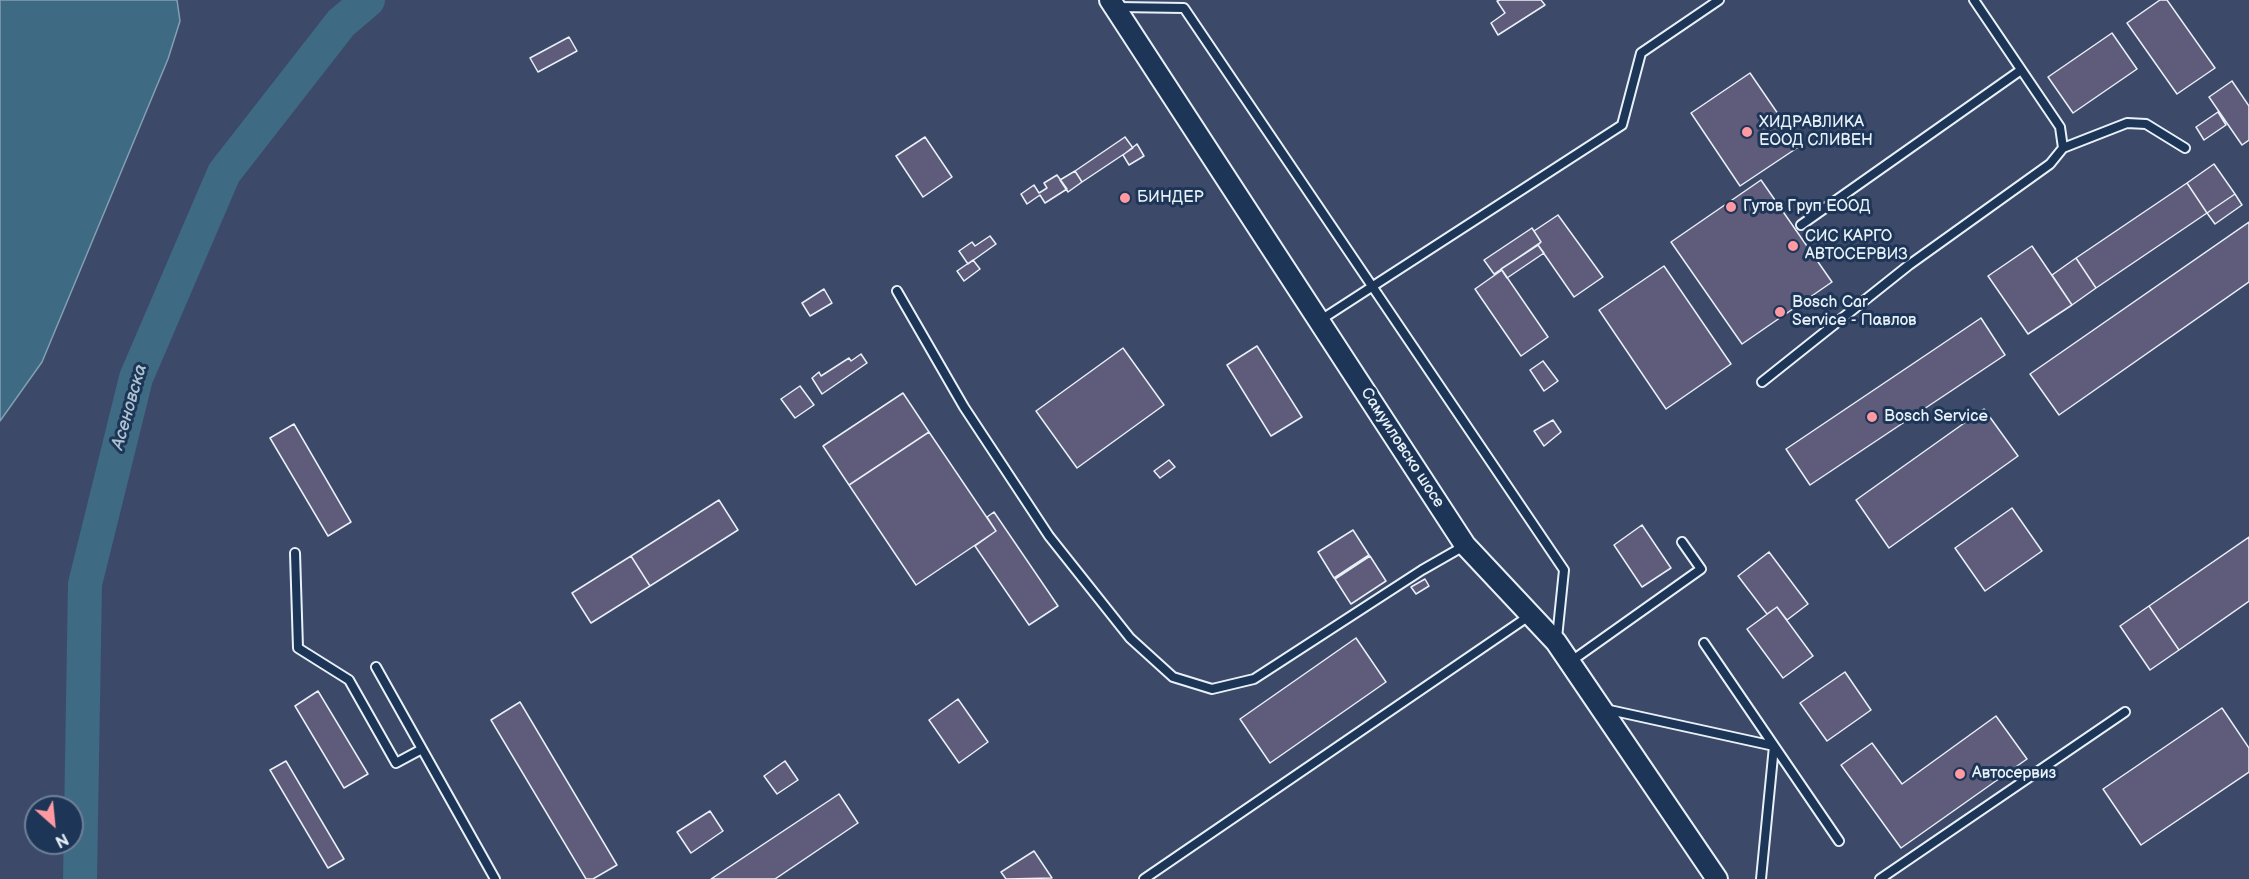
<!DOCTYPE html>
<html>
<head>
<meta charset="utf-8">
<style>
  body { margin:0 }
  #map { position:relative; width:2249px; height:879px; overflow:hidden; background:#2a3d5e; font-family:"Balsamiq Sans",sans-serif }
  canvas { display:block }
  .north { position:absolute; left:24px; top:795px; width:60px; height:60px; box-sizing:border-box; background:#1d3557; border:2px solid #6e8097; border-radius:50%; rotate:153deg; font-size:16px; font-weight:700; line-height:24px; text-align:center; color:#e8f1f8 }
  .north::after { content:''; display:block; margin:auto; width:21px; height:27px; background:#ff9aa2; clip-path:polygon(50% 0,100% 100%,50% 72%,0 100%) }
</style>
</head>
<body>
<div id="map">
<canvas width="2249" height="879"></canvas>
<div class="north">N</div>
</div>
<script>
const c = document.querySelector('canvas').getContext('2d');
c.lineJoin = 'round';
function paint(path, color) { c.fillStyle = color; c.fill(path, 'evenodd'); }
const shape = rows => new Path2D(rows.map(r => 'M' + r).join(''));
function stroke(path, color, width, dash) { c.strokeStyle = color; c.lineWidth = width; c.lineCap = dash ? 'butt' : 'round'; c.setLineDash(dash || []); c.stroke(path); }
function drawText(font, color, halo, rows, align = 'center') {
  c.font = font + ' "Balsamiq Sans",sans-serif'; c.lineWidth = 6; c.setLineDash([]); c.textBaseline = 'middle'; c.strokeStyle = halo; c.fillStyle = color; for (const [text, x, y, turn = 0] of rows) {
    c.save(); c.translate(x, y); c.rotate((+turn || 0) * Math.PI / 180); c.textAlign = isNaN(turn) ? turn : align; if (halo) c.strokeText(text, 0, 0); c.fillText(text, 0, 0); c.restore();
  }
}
paint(shape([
  [0,0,2249,0,2249,879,0,879],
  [36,807,72,807,72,843,36,843]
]), '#3d4969');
const water = shape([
  [0,0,177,0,180,21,168,59,42,362,0,421,0,0]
]);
paint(water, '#3e6a84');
stroke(water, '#82a0b2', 1.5);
stroke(shape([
  [80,879,85,584,136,378,224,173,341,23,368,0]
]), '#3e6a84', 34);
const building = shape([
  [1500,0,1541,0,1545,5,1498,35,1491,23,1505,13,1497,1,1500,0],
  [2160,0,2167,0,2215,68,2177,94,2127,23,2160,0],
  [2112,33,2137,69,2073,113,2048,77,2112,33],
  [569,37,577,51,538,72,530,58,569,37],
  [1750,73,1800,146,1740,186,1691,113,1750,73],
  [2232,81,2249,106,2249,140,2242,145,2209,97,2232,81],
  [2218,112,2226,125,2204,140,2196,127,2218,112],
  [925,137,952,177,923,197,896,156,925,137],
  [1125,137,1133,148,1082,182,1075,171,1125,137],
  [1137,144,1144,156,1129,165,1123,155,1137,144],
  [2214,164,2235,194,2207,213,2187,183,2214,164],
  [1075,171,1082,182,1068,192,1060,180,1075,171],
  [1057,175,1067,189,1045,203,1040,195,1027,204,1021,194,1034,185,1039,193,1047,188,1044,183,1057,175],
  [1761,180,1832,282,1742,344,1671,242,1761,180],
  [2187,183,2207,213,2096,288,2076,258,2187,183],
  [2235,194,2242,205,2215,224,2207,213,2235,194],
  [1558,215,1603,277,1574,297,1538,245,1541,242,1534,231,1558,215],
  [2249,222,2249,282,2059,415,2030,374,2249,222],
  [1532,228,1541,242,1494,274,1484,260,1532,228],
  [990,236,996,244,968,264,959,251,972,242,975,246,990,236],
  [1538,245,1544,253,1507,278,1501,269,1538,245],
  [2032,246,2072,305,2028,334,1988,276,2032,246],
  [2076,258,2096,288,2072,305,2052,275,2076,258],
  [973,260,980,269,964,281,957,271,973,260],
  [1664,266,1731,364,1666,409,1599,310,1664,266],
  [1502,270,1548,337,1521,356,1475,289,1502,270],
  [824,289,832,303,810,316,802,303,824,289],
  [1981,318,2005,355,1810,485,1786,449,1981,318],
  [1257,346,1302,417,1271,436,1227,365,1257,346],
  [1123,348,1164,405,1077,468,1036,411,1123,348],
  [861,354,867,363,822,394,812,378,819,372,821,376,849,358,851,361,861,354],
  [1543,361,1558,381,1544,391,1530,370,1543,361],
  [800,386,814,405,795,418,781,399,800,386],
  [903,393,929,432,849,485,823,446,903,393],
  [1984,409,2018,456,1889,548,1856,500,1984,409],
  [1553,420,1561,432,1544,446,1534,431,1553,420],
  [294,424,351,522,328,536,270,438,294,424],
  [929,432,996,531,916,585,849,485,929,432],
  [1169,460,1175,467,1160,478,1154,471,1169,460],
  [719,500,738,530,650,586,631,556,719,500],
  [2012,508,2042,551,1985,591,1955,548,2012,508],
  [994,512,1058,606,1029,625,975,546,996,531,987,517,994,512],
  [1642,525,1671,568,1642,587,1614,545,1642,525],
  [1353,530,1369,555,1334,578,1318,552,1353,530],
  [2249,537,2249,601,2179,650,2149,606,2249,537],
  [1769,552,1808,604,1787,620,1777,607,1767,614,1738,576,1769,552],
  [631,556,650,586,591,623,572,593,631,556],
  [1370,556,1386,581,1351,604,1335,579,1370,556],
  [1425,579,1429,586,1416,594,1411,587,1425,579],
  [2149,606,2179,650,2150,670,2120,626,2149,606],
  [1777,607,1813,656,1783,678,1747,629,1777,607],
  [1356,638,1386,682,1270,763,1240,719,1356,638],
  [1845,672,1871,710,1827,741,1800,703,1845,672],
  [318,691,368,774,344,788,295,706,318,691],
  [958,699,988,742,959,763,929,720,958,699],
  [520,702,617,865,593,879,586,879,491,720,520,702],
  [2222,708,2249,748,2249,772,2141,845,2103,789,2222,708],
  [1996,716,2027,759,1901,848,1841,765,1872,743,1902,784,1996,716],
  [286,761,344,859,328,868,270,770,286,761],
  [785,761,798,780,777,794,764,776,785,761],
  [839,794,858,823,775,879,711,879,839,794],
  [710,811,723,831,691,853,677,832,710,811],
  [1034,851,1052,878,1006,879,1001,872,1034,851]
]);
paint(building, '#5e5c7a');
stroke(building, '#e8f1f8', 1.5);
const service = shape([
  [1118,7,1184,8,1564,570,1557,638],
  [2063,148,2127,123,2146,124,2185,148],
  [1801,225,2021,70],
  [897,291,964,407,1049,536,1130,638,1173,677,1212,689,1254,679,1422,570,1464,546],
  [1319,321,1622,125,1641,53,1719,0],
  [1762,382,1909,265,2050,164,2063,148,2060,127,1974,0],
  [295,553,298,648,349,680,396,763,422,749],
  [1704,643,1839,841],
  [1570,662,1701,569,1682,542],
  [376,667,495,879],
  [1605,709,1774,746,1761,879],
  [1144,879,1529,616],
  [1880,879,2125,712]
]);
const tertiary = shape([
  [1110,0,1465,545,1556,642,1717,879]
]);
stroke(service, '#e8f1f8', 12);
stroke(tertiary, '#e8f1f8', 24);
stroke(service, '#1d3557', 8);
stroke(tertiary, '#1d3557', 20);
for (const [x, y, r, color] of [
  [1747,132,6,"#ff9aa2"],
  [1125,198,6,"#ff9aa2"],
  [1731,207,6,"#ff9aa2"],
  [1793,246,6,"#ff9aa2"],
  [1780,312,6,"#ff9aa2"],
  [1872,417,6,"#ff9aa2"],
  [1960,774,6,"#ff9aa2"]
]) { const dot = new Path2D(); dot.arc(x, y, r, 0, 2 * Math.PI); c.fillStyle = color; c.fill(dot); stroke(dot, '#1d3557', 2); }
drawText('16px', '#e8f1f8', '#1d3557', [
  ["ХИДРАВЛИКА",1759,123],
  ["ЕООД СЛИВЕН",1759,141],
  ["БИНДЕР",1137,198],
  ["Гутов Груп ЕООД",1743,207],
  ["СИС КАРГО",1805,237],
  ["АВТОСЕРВИЗ",1805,255],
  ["Bosch Car",1792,303],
  ["Service - Павлов",1792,321],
  ["Bosch Service",1884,417],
  ["Автосервиз",1972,774]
], 'left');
drawText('16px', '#e8f1f8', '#1d3557', [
  ["Самуиловско шосе",1402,448,57]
]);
drawText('italic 18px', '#acc2cf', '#1d3557', [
  ["Асеновска",130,407,-74]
]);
</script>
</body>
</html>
